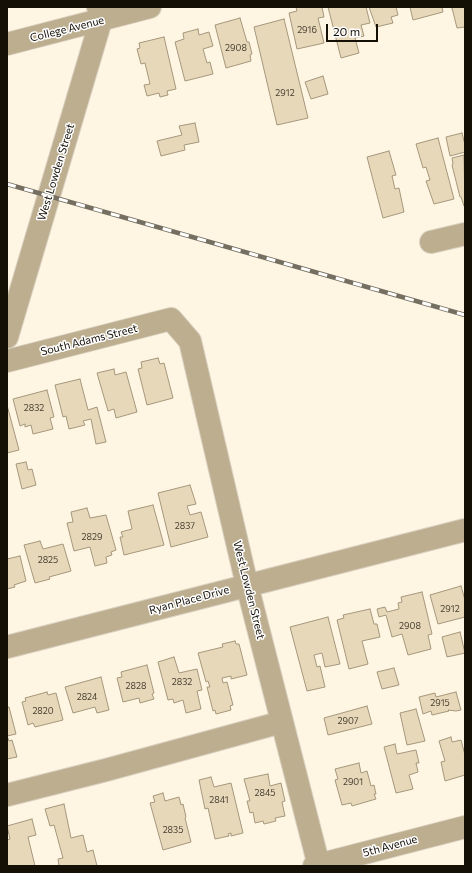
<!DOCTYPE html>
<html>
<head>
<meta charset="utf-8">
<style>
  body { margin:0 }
  #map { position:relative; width:472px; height:873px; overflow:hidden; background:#fef5e3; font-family:Commissioner,sans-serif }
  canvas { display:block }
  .frame { position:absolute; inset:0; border:8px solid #151006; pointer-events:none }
  .scale { position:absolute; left:326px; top:24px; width:52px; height:18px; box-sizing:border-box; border:2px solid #151006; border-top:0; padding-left:5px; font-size:12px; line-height:14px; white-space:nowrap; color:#151006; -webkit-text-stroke:3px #fff; paint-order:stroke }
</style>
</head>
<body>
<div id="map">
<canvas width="472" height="873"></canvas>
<div class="frame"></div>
<div class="scale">20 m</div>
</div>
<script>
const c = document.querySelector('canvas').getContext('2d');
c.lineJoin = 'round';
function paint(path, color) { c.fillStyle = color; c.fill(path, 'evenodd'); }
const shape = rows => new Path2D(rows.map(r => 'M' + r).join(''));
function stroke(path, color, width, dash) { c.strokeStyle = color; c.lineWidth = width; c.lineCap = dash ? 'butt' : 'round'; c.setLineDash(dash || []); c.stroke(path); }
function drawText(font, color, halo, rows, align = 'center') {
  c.font = font + ' Commissioner,sans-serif'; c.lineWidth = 3; c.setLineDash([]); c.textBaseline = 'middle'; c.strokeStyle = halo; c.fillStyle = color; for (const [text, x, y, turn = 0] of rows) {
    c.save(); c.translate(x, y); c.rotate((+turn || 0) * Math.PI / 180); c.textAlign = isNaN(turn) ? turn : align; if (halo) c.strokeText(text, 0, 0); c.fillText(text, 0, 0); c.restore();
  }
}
const building = shape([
  [296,7,322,7,324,17,318,18,324,43,297,49,289,13,297,11,296,7],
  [328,7,366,7,370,23,361,25,364,36,355,38,359,53,341,58,328,7],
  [369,7,396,7,398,15,391,17,393,23,376,27,369,7],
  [410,7,442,7,443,12,413,20,410,7],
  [450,7,465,7,465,27,457,28,452,8,450,7],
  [240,18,247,42,249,42,252,54,250,55,251,61,226,68,215,25,240,18],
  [284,19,308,118,277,125,254,27,284,19],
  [198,29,199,35,209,32,213,46,203,49,207,63,210,62,213,74,185,81,175,42,184,39,183,33,198,29],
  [164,37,176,89,167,91,168,95,160,97,159,93,147,96,144,85,150,84,145,63,141,64,137,49,140,48,139,43,164,37],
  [323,76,328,94,311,99,305,82,323,76],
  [195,123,199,142,184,145,185,150,161,156,157,141,182,135,179,126,195,123],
  [462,133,465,145,465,152,450,156,446,137,462,133],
  [438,138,454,199,434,204,426,181,430,180,426,167,423,168,416,144,438,138],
  [389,151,396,175,392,176,395,189,399,188,404,212,383,218,367,157,389,151],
  [464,155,465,206,464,206,461,197,460,197,452,165,453,164,452,158,464,155],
  [158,358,160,364,164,363,173,398,147,405,138,369,142,368,141,362,158,358],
  [114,369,115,375,126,372,137,412,116,418,114,409,108,411,97,373,114,369],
  [80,379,88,410,97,407,106,442,96,444,91,419,83,421,85,425,69,429,66,416,63,417,55,385,80,379],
  [47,390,54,417,50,418,53,429,33,434,31,425,25,427,25,424,20,426,13,399,47,390],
  [7,405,19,450,7,453,7,405],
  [26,462,28,470,32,469,36,485,22,489,16,464,26,462],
  [190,485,196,504,187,506,190,515,201,512,208,537,171,547,158,493,190,485],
  [153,505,164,545,124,555,120,537,123,537,121,532,132,529,128,511,153,505],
  [87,508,90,518,106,515,116,550,111,552,112,555,106,557,107,563,95,566,90,547,74,551,67,523,73,522,71,512,87,508],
  [40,541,43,549,63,544,71,571,49,577,50,579,35,583,24,545,40,541],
  [20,556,26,581,14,585,15,587,7,589,7,559,20,556],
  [461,586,465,600,465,617,438,624,430,595,461,586],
  [422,592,432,634,428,635,431,649,408,655,402,634,392,637,386,615,379,617,377,609,385,607,387,612,399,609,398,603,402,602,401,597,422,592],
  [370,609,374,624,377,624,380,637,362,641,368,664,349,669,337,620,344,618,343,615,370,609],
  [328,617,340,664,325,667,322,653,314,655,317,667,320,666,325,687,307,691,290,627,328,617],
  [460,632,465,653,447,657,442,637,460,632],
  [235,641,236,644,239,644,247,675,231,679,231,676,222,678,223,683,227,682,233,705,230,706,231,710,216,714,215,710,213,711,207,687,210,687,208,681,206,682,198,653,223,647,222,644,235,641],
  [174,657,179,673,197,669,202,690,197,691,201,709,186,713,183,700,174,703,173,699,168,700,158,662,174,657],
  [147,665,154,693,152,694,154,699,140,703,139,698,123,702,117,678,122,677,121,672,147,665],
  [394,668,399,685,382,689,377,672,394,668],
  [101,677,109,710,97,713,95,707,73,713,65,687,101,677],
  [47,692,48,695,56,693,63,720,35,727,33,723,28,725,22,702,26,701,25,698,47,692],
  [456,692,461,710,456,711,448,710,449,711,432,715,431,711,423,714,419,697,435,693,436,697,456,692],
  [367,706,372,724,328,735,324,718,367,706],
  [7,707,9,707,16,734,7,736,9,741,12,740,17,757,7,759,7,707],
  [416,709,425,741,407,745,400,713,416,709],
  [451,737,452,742,461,740,465,755,465,775,445,781,441,762,445,761,439,741,451,737],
  [395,744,397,754,416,750,419,763,416,763,418,772,409,775,413,789,396,793,384,747,395,744],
  [359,763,361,773,367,771,371,786,374,785,376,794,374,794,376,799,352,806,351,803,342,805,335,780,338,779,335,769,359,763],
  [268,774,270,786,281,783,285,801,282,802,285,816,275,818,276,821,264,824,263,821,255,823,253,812,250,813,247,801,250,801,244,779,268,774],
  [211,777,214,787,231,783,243,833,231,836,231,833,228,834,229,836,215,839,208,808,205,809,199,780,211,777],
  [163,793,165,801,179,797,181,805,183,804,186,817,185,818,191,842,163,850,150,803,155,802,153,796,163,793],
  [64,804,71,838,83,835,87,852,93,850,97,866,59,866,58,859,63,858,54,825,50,826,45,809,64,804],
  [32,819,36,835,28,837,35,866,7,866,7,840,10,839,7,826,32,819]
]);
paint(building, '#e7d8ba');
stroke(building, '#a5977b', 1);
const minor = shape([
  [7,44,150,7],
  [431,242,465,234],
  [7,337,101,20,98,7],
  [7,361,171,319,190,341,247,585,319,866],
  [7,647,465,530],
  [7,795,106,770,282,722],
  [314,866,465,827]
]);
stroke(minor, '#d9d0c0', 24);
stroke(minor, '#bdae8f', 22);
const rail = shape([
  [7,184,465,315]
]);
stroke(rail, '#756f61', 4.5);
stroke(rail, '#fff', 3, [9]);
drawText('9px', '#4a4233', null, [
  ["2916",307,30],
  ["2908",236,48],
  ["2912",285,93],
  ["2832",34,408],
  ["2837",185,526],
  ["2829",92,537],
  ["2825",48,560],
  ["2912",450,609],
  ["2908",410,626],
  ["2832",182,682],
  ["2828",136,686],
  ["2824",87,697],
  ["2915",440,703],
  ["2820",43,711],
  ["2907",348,721],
  ["2901",353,782],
  ["2845",265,793],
  ["2841",219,800],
  ["2835",173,830]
]);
drawText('11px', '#151006', '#fff', [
  ["College Avenue",67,29,-14],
  ["West Lowden Street",56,172,-73],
  ["South Adams Street",89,340,-14],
  ["West Lowden Street",249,590,76],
  ["Ryan Place Drive",189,600,-15],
  ["5th Avenue",390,846,-15]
]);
</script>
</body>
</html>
